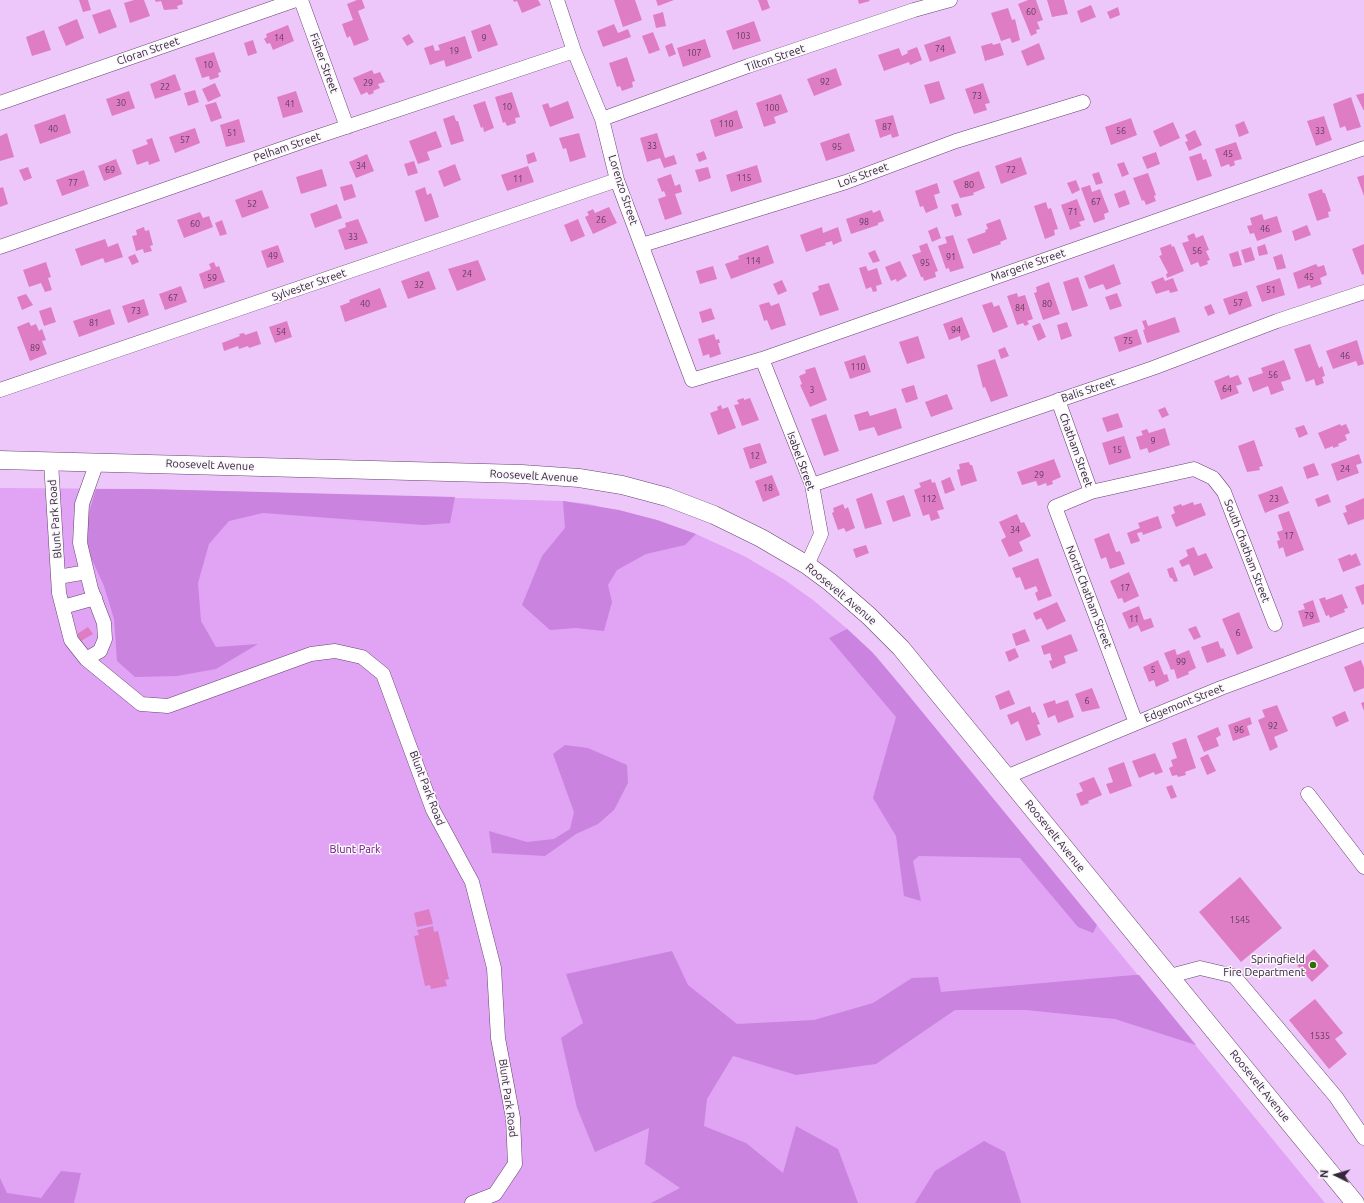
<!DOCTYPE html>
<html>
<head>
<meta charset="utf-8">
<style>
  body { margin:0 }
  #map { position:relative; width:1364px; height:1203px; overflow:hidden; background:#eec7fa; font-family:Ubuntu,sans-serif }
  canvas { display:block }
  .north { position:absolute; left:1316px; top:1155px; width:40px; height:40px; -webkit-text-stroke:3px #faf6fc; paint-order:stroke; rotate:275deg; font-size:11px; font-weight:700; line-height:16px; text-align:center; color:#35263a }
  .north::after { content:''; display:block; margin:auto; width:14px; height:18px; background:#35263a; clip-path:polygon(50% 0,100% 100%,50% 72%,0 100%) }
</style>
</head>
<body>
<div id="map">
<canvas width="1364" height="1203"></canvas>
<div class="north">N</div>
</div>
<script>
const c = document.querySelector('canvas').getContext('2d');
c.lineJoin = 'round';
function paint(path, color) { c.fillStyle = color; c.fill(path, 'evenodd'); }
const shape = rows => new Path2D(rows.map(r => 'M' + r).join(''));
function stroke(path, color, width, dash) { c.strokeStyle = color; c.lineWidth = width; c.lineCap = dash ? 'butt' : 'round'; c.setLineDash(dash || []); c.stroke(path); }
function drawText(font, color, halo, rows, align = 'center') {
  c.font = font + ' Ubuntu,sans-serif'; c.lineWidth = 3; c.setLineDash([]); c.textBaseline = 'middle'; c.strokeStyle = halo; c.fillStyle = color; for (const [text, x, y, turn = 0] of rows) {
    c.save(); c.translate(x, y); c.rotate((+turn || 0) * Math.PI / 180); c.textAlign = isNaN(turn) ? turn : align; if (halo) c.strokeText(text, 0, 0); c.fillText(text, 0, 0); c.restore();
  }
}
paint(shape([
  [0,488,147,489,563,501,589,504,657,520,696,534,744,556,785,580,813,600,851,632,876,656,1325,1203,0,1203]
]), '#e1a3f4');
paint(shape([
  [96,489,147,489,455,497,450,523,423,525,263,513,229,521,209,544,198,583,201,621,216,647,258,644,216,669,177,676,135,677,117,661,114,619,104,586,88,551,88,516],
  [563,501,619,510,657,520,696,534,685,545,646,554,617,570,608,585,612,602,604,631,576,628,550,630,522,605,542,556,565,528],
  [847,629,872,652,901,686,1097,925,1093,933,1078,927,1020,858,919,856,913,861,921,901,904,896,896,836,873,798,896,717,829,638],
  [565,745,588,748,627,765,628,783,614,810,598,824,576,834,545,856,492,853,489,831,527,842,554,839,570,829,574,812,553,754],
  [672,951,688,985,737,1024,814,1020,873,1003,912,978,938,977,941,992,1134,975,1139,975,1196,1045,1115,1019,1026,1010,955,1010,876,1064,796,1075,733,1056,707,1099,704,1126,746,1143,783,1173,796,1126,838,1149,858,1203,651,1203,680,1188,645,1164,649,1128,595,1152,577,1108,561,1038,583,1023,566,974],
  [984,1141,1005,1152,1021,1203,915,1203,935,1171],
  [61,1171,81,1173,74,1203,0,1203,0,1178,7,1193,41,1198]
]), '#ca84df');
paint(shape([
  [79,0,88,0,91,10,83,12],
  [134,0,144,0,150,16,130,23,124,3],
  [155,0,182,0,183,4,177,6,178,9,164,10,161,1,156,2],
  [357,0,362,0,365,8,358,11,369,40,354,46,350,36,347,38,342,24,353,20,347,4],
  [513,0,538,0,541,5,522,13,517,1,514,2],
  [614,0,635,0,642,20,623,27],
  [656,0,674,0,658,6],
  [758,0,767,0,770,8,762,11],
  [858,0,869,0,870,1,859,4],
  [1028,0,1036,0,1043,20,1037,22,1040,29,1036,30,1037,33,1031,36,1018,4],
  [1047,0,1064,0,1068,14,1052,17],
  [1091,5,1096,17,1081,23,1077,11],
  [1118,7,1120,15,1110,19,1107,12],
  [1008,8,1012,20,1015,19,1020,40,1012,43,1010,38,1001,41,991,13],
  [110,9,117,27,99,34,92,15],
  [663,12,666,26,656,28,653,15],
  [77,19,84,38,66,46,58,27],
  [754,21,761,41,733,50,726,31],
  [490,24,498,45,478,52,471,31],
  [614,24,618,33,628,29,631,37,603,47,597,31],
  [288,25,294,41,273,50,270,43,267,44,264,39,267,37,266,34],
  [44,30,51,50,32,56,26,37],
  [653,32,660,50,649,54,642,36],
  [409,34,414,42,407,46,402,38],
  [465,36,472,58,446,67,444,60,430,65,424,48,433,45,435,51,440,50,438,45],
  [950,36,956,53,930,62,924,45],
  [705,39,711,57,683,67,677,48],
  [253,40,257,53,248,56,244,43],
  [672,43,676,54,669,57,665,46],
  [992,43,993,45,1000,43,1004,55,985,61,981,46],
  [1039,43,1045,59,1027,66,1021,51],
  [917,47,922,60,910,65,909,62,884,71,878,55,899,48,902,56,908,53,907,51],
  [214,52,221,72,218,73,219,77,210,80,209,76,202,78,195,58],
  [627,57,635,81,632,82,633,87,622,91,620,86,617,87,609,63],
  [836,68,842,85,814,96,807,79],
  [372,70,374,74,380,72,385,82,378,84,380,88,373,91,374,93,369,95,367,92,361,95,353,78],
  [175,74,181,90,155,99,150,84],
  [939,81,945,99,930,104,924,85],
  [215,83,221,96,208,102,202,89],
  [983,83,990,103,985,104,987,110,974,114,965,89],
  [195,90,199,102,188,106,184,93],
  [129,91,135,108,112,116,106,99],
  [296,91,303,112,283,118,277,97],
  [512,92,520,117,515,118,516,123,507,126,505,122,503,123,495,97],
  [1364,93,1364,111,1356,95],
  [781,94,788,112,774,117,776,123,764,127,756,103],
  [1351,97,1361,127,1347,131,1345,126,1340,128,1333,104],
  [485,101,494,128,484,132,483,127,481,128,473,105],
  [568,101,574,118,550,127,542,105,548,103,550,108],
  [216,102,222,118,211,122,205,105],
  [737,110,743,128,715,137,710,120],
  [65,114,71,133,40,144,34,125],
  [454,115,456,121,458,121,464,141,451,145,443,119],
  [893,115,899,136,892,138,891,134,880,138,875,120],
  [1324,116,1332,140,1316,146,1307,121],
  [1131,118,1137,135,1111,145,1105,127],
  [239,119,245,142,226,147,220,125],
  [1244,121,1249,133,1239,137,1235,125],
  [1173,122,1180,138,1160,147,1153,131],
  [195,128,200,143,175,153,169,137],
  [1195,130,1202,145,1189,151,1185,142,1188,141,1185,135],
  [436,131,442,147,427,152,430,160,418,164,409,141],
  [7,133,14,157,0,161,0,136],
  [579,133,586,157,570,162,566,148,563,149,559,138],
  [657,133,665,158,674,155,677,164,664,168,660,158,647,162,640,138],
  [849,133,855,151,826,161,820,143],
  [152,138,160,161,149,165,148,161,137,165,132,150,148,144,146,140],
  [1236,142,1242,159,1234,161,1235,165,1230,167,1229,164,1221,167,1215,149],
  [704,151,707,159,699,162,696,154],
  [534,152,537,161,528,164,526,155],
  [1156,152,1160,164,1147,169,1142,157],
  [1201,153,1203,160,1206,159,1212,176,1197,181,1189,157],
  [367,154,374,171,356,178,349,162],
  [1021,157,1027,174,1001,184,995,166],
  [116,159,122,174,104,181,98,166],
  [414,161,418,173,408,176,404,164],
  [1124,162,1129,174,1122,177,1117,164],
  [455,164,461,180,444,187,438,171],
  [757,165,762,182,731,192,726,175],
  [528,166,534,182,507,191,501,175],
  [28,167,32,178,24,181,19,170],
  [708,167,711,178,699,182,695,170],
  [322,169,327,186,301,194,296,177],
  [84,170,89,186,62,196,56,180],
  [979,171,985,188,973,193,974,195,960,198,953,181],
  [1099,172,1103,183,1096,185,1092,174],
  [1148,173,1156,195,1154,196,1156,201,1146,205,1144,200,1142,201,1133,178],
  [671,174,675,186,680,184,682,192,675,194,682,214,665,220,658,199,666,196,664,191,662,192,657,179],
  [1364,175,1364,196,1357,177],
  [1076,180,1080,190,1072,194,1067,183],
  [937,183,940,193,934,195,938,208,926,213,923,206,920,207,915,191],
  [352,184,356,197,344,201,340,187],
  [1090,185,1092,192,1100,189,1109,212,1104,214,1105,219,1094,223,1081,188],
  [3,187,8,204,0,207,0,188],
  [425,187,427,195,431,193,439,217,425,222,415,191],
  [1322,189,1323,193,1325,193,1331,211,1328,212,1329,217,1317,221,1308,194],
  [262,190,269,208,242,218,235,200],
  [1125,190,1130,204,1119,208,1114,194],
  [1077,199,1085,220,1079,222,1081,226,1070,230,1061,205],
  [1046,202,1048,209,1051,208,1058,229,1054,230,1055,235,1045,239,1034,206],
  [958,203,962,215,955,217,951,205],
  [337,204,342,218,315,228,310,214],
  [609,207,617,223,593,234,585,217,589,215,587,212,593,209,595,213],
  [872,210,873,213,880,210,884,221,878,223,878,225,851,234,846,219],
  [200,212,203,218,209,216,213,227,184,238,177,220],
  [1262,214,1264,220,1277,216,1282,232,1257,241,1254,233,1250,234,1247,226,1252,225,1250,218],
  [358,219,368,243,345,250,338,230,346,227,345,223],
  [578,219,585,236,571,242,564,225],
  [1000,219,1007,239,1000,242,1001,244,973,254,967,239,986,232,985,230,988,229,986,224],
  [222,220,227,234,220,236,215,223],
  [1307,225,1311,235,1295,241,1292,231],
  [144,227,145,231,149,230,153,245,150,246,152,251,144,253,143,249,136,251,132,236,137,235,136,230],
  [822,227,823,233,838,227,842,241,833,245,832,241,825,243,826,245,806,252,800,235],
  [937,227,941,238,932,242,928,231],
  [1194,233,1196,238,1203,235,1209,250,1206,251,1210,260,1207,261,1208,264,1200,267,1198,262,1191,265,1182,243,1189,241,1187,236],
  [953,235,964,268,950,272,949,268,946,269,938,246,947,243,945,237],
  [105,239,108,247,118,243,123,257,105,263,103,258,81,266,75,249],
  [927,243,938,271,935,272,936,277,924,281,923,277,921,277,912,255,921,252,919,246],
  [1171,244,1172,247,1174,246,1184,271,1167,278,1166,274,1168,273,1159,256,1162,255,1160,248],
  [1265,244,1268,254,1259,256,1257,247],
  [1364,244,1364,274,1362,275,1352,249],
  [278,245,284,262,267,268,261,251],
  [768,245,774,263,731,279,725,264,739,259,738,256],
  [1251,247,1255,260,1245,263,1241,250],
  [875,250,880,261,873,263,868,253],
  [1238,251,1242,265,1233,267,1229,254],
  [135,254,139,262,132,265,128,257],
  [1282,254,1286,268,1277,270,1273,257],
  [478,260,486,280,457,291,448,269],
  [900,261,907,276,897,282,896,279,891,281,885,267],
  [46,262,51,277,48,278,52,290,45,292,41,283,29,287,23,270],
  [214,262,216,267,219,266,225,282,204,289,199,274,211,269,209,264],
  [1114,264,1121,284,1106,290,1103,284,1089,289,1084,276],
  [1316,264,1318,267,1324,265,1327,275,1320,278,1322,284,1311,288,1310,285,1298,289,1293,273],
  [713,266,717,279,700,284,696,271],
  [866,266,868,271,877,268,882,284,876,286,877,291,873,292,871,287,866,289,859,268],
  [429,271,436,289,408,299,401,281],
  [1078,277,1088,306,1072,311,1063,282],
  [1163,277,1165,281,1173,278,1178,291,1170,293,1169,290,1156,294,1151,282],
  [1280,278,1285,295,1262,302,1256,286],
  [782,280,787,291,778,295,773,284],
  [1049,282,1060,314,1043,320,1034,293,1037,292,1036,287],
  [829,283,839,310,820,316,812,293,819,290,818,286],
  [181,286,187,302,165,310,159,294],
  [380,288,387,307,345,322,340,306,350,302,349,300],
  [1247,291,1252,306,1229,315,1223,299],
  [1017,293,1018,297,1025,295,1033,319,1027,321,1029,324,1025,326,1023,323,1017,325,1007,296],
  [1117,293,1122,306,1110,310,1105,297],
  [26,294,33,305,22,310,17,297],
  [144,299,149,315,128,323,122,306],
  [769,302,771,306,779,303,786,325,771,330,767,320,764,321,759,305],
  [992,302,994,307,999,305,1008,327,993,333,982,305],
  [1211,304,1215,313,1208,316,1204,307],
  [51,307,56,322,44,326,39,311],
  [711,308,715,319,702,323,699,312],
  [110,309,115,324,79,337,73,321],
  [962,317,970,337,961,341,960,336,949,340,943,324],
  [1175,317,1180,332,1147,343,1143,330,1145,329,1142,321,1146,320,1148,326],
  [287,321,292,337,275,343,269,327],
  [29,322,31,326,36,324,39,331,42,329,46,340,42,341,47,354,30,361,17,327],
  [1067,322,1072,336,1061,340,1057,325],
  [1040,323,1046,337,1038,341,1032,326],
  [1137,329,1142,344,1119,352,1114,337],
  [257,331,261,344,249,348,248,346,239,349,238,346,224,351,222,343,240,336,239,334,244,333,245,335],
  [714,334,716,340,719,339,720,343,718,343,721,354,710,358,709,354,703,356,698,339],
  [918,336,925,358,907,364,899,342],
  [1357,340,1364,364,1358,366,1356,361,1333,369,1326,351],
  [1310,344,1319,368,1322,366,1325,376,1322,377,1324,383,1316,386,1314,379,1306,382,1294,349],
  [1005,347,1009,356,1001,359,998,350],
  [865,355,871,372,850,379,844,362],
  [995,359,1008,396,991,402,985,387,983,388,977,365],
  [1284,360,1291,379,1281,382,1284,390,1271,395,1268,386,1253,392,1248,378,1263,373,1261,368],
  [815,367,827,400,810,407,800,385,802,384,799,376,806,373,805,370],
  [1229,375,1230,378,1238,375,1242,384,1236,386,1239,393,1221,400,1214,381],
  [914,385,918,399,906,403,901,389],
  [947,394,953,409,931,417,925,402],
  [744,398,744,400,750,398,759,420,742,426,734,405,739,404,737,400],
  [721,405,722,409,728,407,736,428,718,435,710,413,718,410,717,407],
  [1165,407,1169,415,1162,418,1158,410],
  [896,408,902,428,878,436,874,427,859,431,854,415,868,411,870,416],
  [1118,413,1123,427,1107,432,1102,418],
  [826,414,839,451,824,456,811,419],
  [1340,424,1341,426,1346,424,1350,433,1345,435,1347,440,1338,444,1339,446,1333,448,1333,446,1325,449,1318,433],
  [1304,425,1308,434,1299,438,1295,428],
  [1165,428,1170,445,1149,453,1147,448,1140,450,1136,437,1143,435,1141,431,1147,429,1149,433],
  [1124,436,1131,458,1109,465,1102,443],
  [1254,440,1263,466,1259,467,1260,470,1247,472,1238,446],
  [760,443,767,463,750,469,743,448],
  [1359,454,1362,463,1356,465,1359,473,1337,481,1331,464],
  [1054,459,1061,477,1052,481,1053,484,1047,486,1046,483,1038,486,1036,481,1022,485,1017,472],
  [969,462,970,465,972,465,977,481,961,486,957,470,960,469,959,464],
  [1314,463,1319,475,1307,479,1303,467],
  [772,475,780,495,763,502,755,481],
  [950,477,955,490,945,494,941,481],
  [931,479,932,483,935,482,944,509,937,511,940,518,931,521,929,514,923,516,914,490,921,487,919,483],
  [1282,486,1289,503,1265,513,1258,495],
  [872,493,882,524,865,529,856,499],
  [1328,494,1331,502,1318,507,1315,499],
  [904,495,911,516,893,522,886,501],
  [1364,498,1364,519,1348,525,1343,513,1347,512,1345,506],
  [1193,502,1194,505,1201,503,1206,515,1176,527,1171,515,1175,513,1173,507,1181,504,1182,506],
  [843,504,845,509,848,507,855,528,846,532,844,528,838,530,832,513,834,512,833,508],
  [1289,511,1304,550,1286,557,1283,547,1279,549,1277,541,1280,540,1277,532,1283,530,1278,515],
  [1017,514,1021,523,1024,522,1031,536,1019,542,1023,551,1009,557,1001,540,1006,537,999,522],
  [1158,516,1162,528,1143,535,1142,532,1137,533,1140,541,1131,544,1127,533,1140,528,1138,523],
  [1109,533,1116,552,1120,551,1125,564,1110,569,1106,557,1101,559,1094,539],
  [866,545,869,553,856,558,853,549],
  [1194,547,1198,556,1206,553,1213,568,1194,576,1189,564,1182,567,1179,561,1188,556,1186,550],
  [1356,553,1361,565,1343,572,1338,559,1350,554,1351,556],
  [1038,558,1052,596,1038,601,1035,593,1038,591,1036,586,1025,590,1020,577,1016,578,1012,568],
  [1173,567,1178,581,1174,582,1172,578,1170,578,1167,569],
  [1129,572,1139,596,1124,603,1122,598,1118,599,1110,581],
  [1364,584,1364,604,1362,605,1355,587],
  [1342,594,1348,608,1344,609,1345,612,1330,618,1329,615,1326,616,1319,599,1325,597,1326,600],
  [1313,600,1320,622,1303,627,1298,611,1305,609,1303,604],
  [1057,602,1066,621,1047,630,1041,618,1036,620,1033,613],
  [1139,606,1144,620,1151,618,1154,627,1141,632,1138,625,1129,629,1122,613],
  [1239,612,1253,648,1237,655,1222,619],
  [1196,626,1201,637,1194,640,1188,629],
  [88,627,93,634,81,641,77,634],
  [1025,629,1030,641,1016,646,1012,634],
  [1071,634,1078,651,1064,656,1066,663,1052,669,1049,661,1052,660,1050,653,1044,655,1041,646],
  [1218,641,1221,649,1223,648,1226,656,1207,663,1201,647],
  [1015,648,1019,657,1009,662,1005,652],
  [1175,649,1177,655,1189,650,1196,668,1188,672,1189,674,1177,679,1174,669,1171,670,1164,653],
  [1158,660,1164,675,1167,674,1169,681,1156,687,1154,680,1149,682,1143,667],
  [1361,660,1364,668,1364,688,1354,692,1344,667],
  [1092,688,1100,708,1082,712,1075,694],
  [1009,690,1015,704,1000,710,995,696],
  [1055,700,1056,704,1068,700,1074,717,1058,723,1055,715,1048,718,1043,704],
  [1364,702,1364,711,1361,703],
  [1277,705,1288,731,1274,737,1278,747,1270,751,1258,720,1265,717,1262,710],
  [1030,706,1032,713,1035,712,1040,724,1037,725,1041,735,1026,741,1018,721,1011,725,1007,715],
  [1345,711,1349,721,1336,727,1332,717],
  [1250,717,1252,724,1247,726,1250,735,1233,741,1228,725],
  [1218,727,1221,735,1216,738,1219,746,1204,752,1197,736],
  [1186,738,1196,768,1185,772,1186,775,1178,777,1177,775,1172,776,1169,768,1173,766,1171,760,1177,758,1172,743],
  [1155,753,1163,772,1155,775,1154,772,1139,778,1132,761],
  [1208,754,1216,771,1207,775,1200,758],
  [1124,762,1132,786,1110,794,1106,784,1113,782,1108,768],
  [1094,777,1102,795,1088,801,1089,803,1081,806,1076,794,1083,791,1079,783],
  [1172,785,1177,797,1171,799,1166,787],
  [1240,877,1282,928,1241,962,1199,912],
  [429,909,433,924,417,927,414,913],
  [433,926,434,932,438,931,449,979,445,980,447,986,431,989,430,985,425,986,414,936,419,935,417,930],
  [1314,949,1329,966,1312,982,1297,965],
  [1315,999,1343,1033,1335,1039,1347,1054,1329,1069,1289,1020]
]), '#de7dc4');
const minor = shape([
  [301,0,347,127],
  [557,0,574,51,602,119,617,180,692,380,762,359,1364,148],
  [0,103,296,0],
  [602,119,748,66,914,10,950,0],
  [642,245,846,182,956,141,1083,102],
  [0,247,307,140,574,51],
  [762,359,812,485,821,534,807,565],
  [0,390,617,180],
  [1058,400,1091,492,1194,469,1213,478,1224,492,1275,624],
  [51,462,59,593,71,640,86,659,141,704,168,706,311,654,335,651,362,657,383,674,433,810,472,882,494,968,498,1038,513,1118,515,1164,495,1194,472,1203],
  [812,485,1153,368,1277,321,1364,292],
  [1091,492,1055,507,1136,723],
  [58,577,87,572],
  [63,607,95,598],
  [86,659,100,651,105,639,104,623,91,589,80,543,82,504,97,462],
  [1006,777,1221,688,1364,635],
  [1308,794,1364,867],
  [1170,976,1200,968,1234,976,1336,1097,1364,1138]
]);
const major = shape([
  [0,460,522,474,579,478,622,485,667,497,714,515,761,538,807,565,830,582,869,616,901,648,1355,1203]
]);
stroke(minor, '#65436f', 15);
stroke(major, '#65436f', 19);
stroke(minor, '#fff', 14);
stroke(major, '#fff', 18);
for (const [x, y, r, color] of [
  [1313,965,4,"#2b6e06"]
]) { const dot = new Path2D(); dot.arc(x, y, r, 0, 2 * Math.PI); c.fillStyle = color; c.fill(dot); stroke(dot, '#faf6fc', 1.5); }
drawText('9px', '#5f3c5c', null, [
  ["60",1031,12],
  ["103",743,36],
  ["14",279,38],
  ["9",484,38],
  ["74",940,49],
  ["19",454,51],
  ["107",694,53],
  ["10",208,65],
  ["92",825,82],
  ["29",368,83],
  ["22",165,87],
  ["73",977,96],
  ["30",121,103],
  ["41",290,104],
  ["10",507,107],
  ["100",772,108],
  ["110",726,124],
  ["87",887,127],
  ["40",53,129],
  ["56",1121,131],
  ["33",1320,131],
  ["51",232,133],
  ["57",185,140],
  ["33",652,146],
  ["95",837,147],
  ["45",1228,154],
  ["34",361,166],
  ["69",110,170],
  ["72",1011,170],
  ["115",744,178],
  ["11",518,179],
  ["77",73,183],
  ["80",969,185],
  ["67",1096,202],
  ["52",252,204],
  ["71",1073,212],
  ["26",601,220],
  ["98",864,222],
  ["60",195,224],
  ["46",1265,229],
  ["33",353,237],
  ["56",1197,251],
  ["49",273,256],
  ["91",951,257],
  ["114",753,261],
  ["95",925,263],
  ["24",467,274],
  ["45",1309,277],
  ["59",212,278],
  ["32",419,285],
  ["51",1271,290],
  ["67",173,298],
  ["57",1238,303],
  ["40",365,304],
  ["80",1047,304],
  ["84",1020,308],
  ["73",136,311],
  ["81",94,323],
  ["94",956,330],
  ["54",281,332],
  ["75",1128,341],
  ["89",35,348],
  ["46",1345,356],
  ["110",858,367],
  ["56",1273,375],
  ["64",1227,389],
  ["3",812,390],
  ["9",1153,441],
  ["15",1117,450],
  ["12",755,456],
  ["24",1345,469],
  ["29",1039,475],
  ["18",768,488],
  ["112",929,499],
  ["23",1274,499],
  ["34",1015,530],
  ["17",1289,536],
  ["17",1125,588],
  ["79",1309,616],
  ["11",1134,619],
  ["6",1238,633],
  ["99",1181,662],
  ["5",1153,670],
  ["6",1087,701],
  ["92",1273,726],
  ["96",1239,730],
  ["1545",1240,920],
  ["1535",1320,1036]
]);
drawText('11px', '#35263a', '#faf6fc', [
  ["Cloran Street",148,51,-19],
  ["Tilton Street",775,58,-19],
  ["Fisher Street",324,63,70],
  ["Pelham Street",287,147,-19],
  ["Lois Street",863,175,-20],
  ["Lorenzo Street",623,190,72],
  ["Margerie Street",1028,265,-19],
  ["Sylvester Street",309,285,-19],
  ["Balis Street",1088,390,-18],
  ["Chatham Street",1076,450,70],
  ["Isabel Street",801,461,70],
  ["Roosevelt Avenue",210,465,2],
  ["Roosevelt Avenue",534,476,3],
  ["Blunt Park Road",55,519,-94],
  ["South Chatham Street",1247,551,69],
  ["Roosevelt Avenue",841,594,40],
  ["North Chatham Street",1089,597,69],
  ["Edgemont Street",1184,703,-22],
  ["Blunt Park Road",427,788,69],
  ["Roosevelt Avenue",1055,836,51],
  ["Roosevelt Avenue",1260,1086,51],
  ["Blunt Park Road",508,1098,82]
]);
drawText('11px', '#6c1182', '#faf6fc', [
  ["Blunt Park",355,849]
]);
drawText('11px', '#35263a', '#faf6fc', [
  ["Springfield",1305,959],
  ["Fire Department",1305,972]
], 'right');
</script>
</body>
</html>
